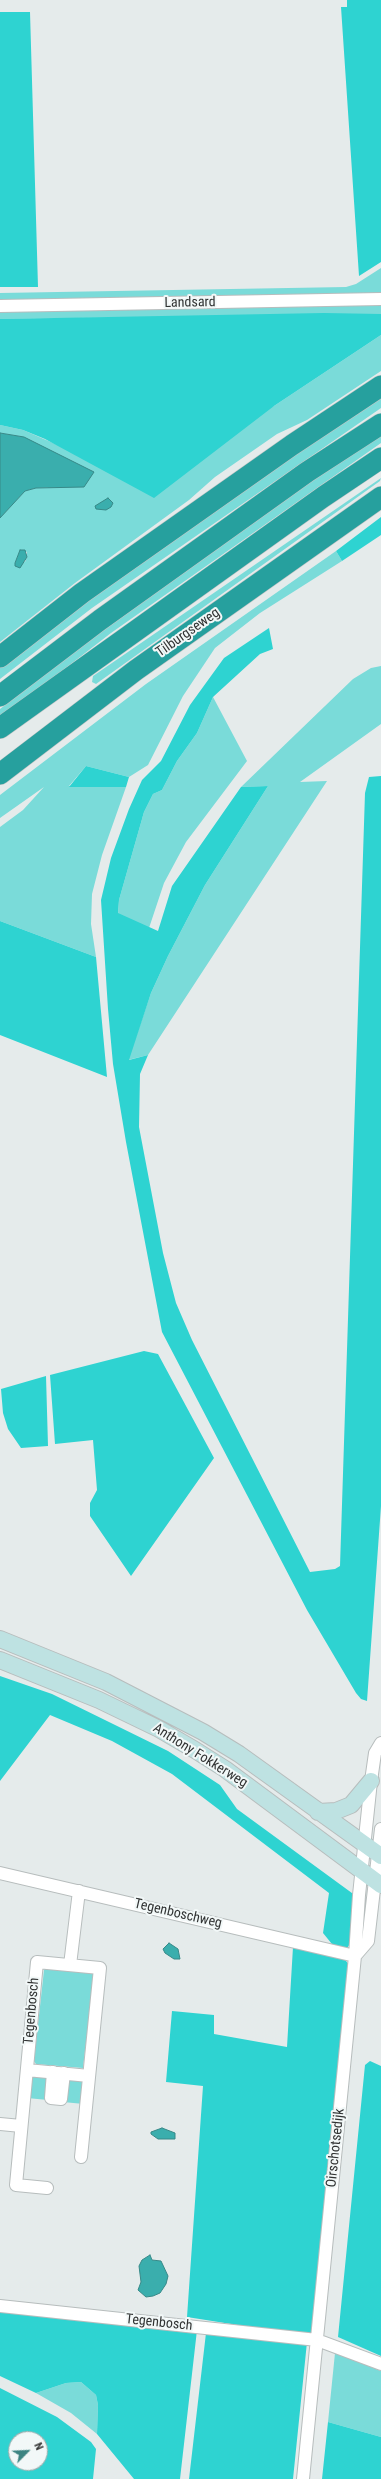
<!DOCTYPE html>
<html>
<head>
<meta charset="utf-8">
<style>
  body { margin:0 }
  #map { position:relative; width:381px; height:2479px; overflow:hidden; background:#e5ebeb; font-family:"Roboto Condensed",sans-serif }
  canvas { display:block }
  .north { position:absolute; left:8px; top:2431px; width:40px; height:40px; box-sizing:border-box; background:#f2f8f8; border:1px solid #a5a9a9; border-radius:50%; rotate:66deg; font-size:11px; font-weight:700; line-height:16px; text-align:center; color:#313333 }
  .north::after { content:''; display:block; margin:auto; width:14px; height:18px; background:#3c8482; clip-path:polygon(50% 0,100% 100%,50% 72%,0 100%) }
</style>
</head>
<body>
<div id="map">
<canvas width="381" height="2479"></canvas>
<div class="north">N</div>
</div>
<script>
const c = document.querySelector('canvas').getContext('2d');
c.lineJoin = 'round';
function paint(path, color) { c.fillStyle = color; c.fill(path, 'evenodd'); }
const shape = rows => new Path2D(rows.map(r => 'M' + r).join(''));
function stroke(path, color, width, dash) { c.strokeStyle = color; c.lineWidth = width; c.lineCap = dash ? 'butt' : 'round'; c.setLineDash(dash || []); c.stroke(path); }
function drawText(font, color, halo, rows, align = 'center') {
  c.font = font + ' "Roboto Condensed",sans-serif'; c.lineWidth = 4; c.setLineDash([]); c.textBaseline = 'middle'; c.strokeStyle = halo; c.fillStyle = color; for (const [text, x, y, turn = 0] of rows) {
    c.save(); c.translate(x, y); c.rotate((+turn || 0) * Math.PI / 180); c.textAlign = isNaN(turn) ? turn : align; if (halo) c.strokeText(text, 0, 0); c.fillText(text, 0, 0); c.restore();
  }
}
paint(shape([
  [381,268,381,295,0,301,0,293,346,287,356,284],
  [381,304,381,314,0,319,0,310],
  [381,335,381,371,307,420,277,434,215,477,189,500,75,583,0,642,0,518,25,491,36,488,48,488,24,437,0,433,0,425,23,430,67,449,274,406],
  [20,550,27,552,27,557,25,562,15,563],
  [381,398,381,408,92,608,0,679,0,668,88,600,296,452],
  [381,436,381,443,111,633,0,719,0,709,106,627,312,480],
  [381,478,380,481,96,684,92,682,93,676],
  [336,551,342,561,260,613,215,648,183,696,148,765,129,777,86,766,69,786,126,787,102,855,92,894,91,924,96,957,0,921,0,827,23,810,44,787,0,818,0,795,146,684],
  [381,666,381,724,300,782,327,781,148,1055,128,1060,151,993,168,956,205,885,268,786,241,787,353,679,371,668],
  [213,697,247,761,186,842,164,883,149,928,118,914,119,900,144,812,153,794,162,790,177,761,197,733],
  [47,1967,94,1974,83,2068,36,2064,34,2061,44,1970],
  [34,2075,47,2075,48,2100,27,2098,30,2079],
  [81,2079,85,2084,84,2104,63,2102,65,2080],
  [335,2353,381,2371,381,2437,328,2422],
  [81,2382,96,2395,98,2405,97,2434,71,2413,36,2393,66,2383]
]), '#7adbd9');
paint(shape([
  [347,0,381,0,381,262,359,276,341,7,347,7],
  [0,12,30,12,38,287,0,287],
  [324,313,381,314,381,335,274,406,154,498,45,439,23,430,0,425,0,319],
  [381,517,381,535,342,561,336,551],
  [269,628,273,649,260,654,213,697,197,733,177,761,162,790,153,794,144,812,119,900,118,913,158,931,172,886,241,787,268,786,205,885,168,956,151,993,129,1060,148,1055,140,1074,139,1127,163,1253,176,1303,192,1340,310,1572,335,1569,340,1566,365,793,369,777,381,776,381,1506,367,1701,361,1699,356,1693,307,1610,162,1332,126,1142,113,1064,108,1009,101,900,111,858,129,809,142,780,161,761,190,705,224,658],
  [86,766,129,777,126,787,69,787],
  [0,921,96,957,107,1077,0,1035],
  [144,1351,158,1354,214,1458,131,1576,90,1516,90,1503,97,1490,93,1440,55,1444,50,1375],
  [46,1376,48,1446,21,1448,8,1429,3,1413,1,1389],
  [0,1676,52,1694,168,1751,220,1785,237,1809,356,1896,353,1940,347,1948,336,1949,323,1933,329,1893,172,1774,112,1741,50,1715,0,1781],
  [293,1947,342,1956,350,1966,315,2330,307,2336,187,2317,203,2086,166,2082,172,2011,214,2015,214,2034,287,2047],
  [370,2061,381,2066,381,2356,338,2337,365,2065],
  [0,2308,197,2330,180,2479,134,2479,97,2434,98,2405,96,2395,81,2382,66,2383,36,2393,0,2376],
  [206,2333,307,2342,293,2479,189,2479],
  [0,2388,57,2417,91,2442,96,2449,93,2479,0,2479],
  [16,2439,40,2439,40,2463,16,2463],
  [328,2422,381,2437,381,2479,322,2479]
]), '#2ed3d1');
const water = shape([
  [0,433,24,437,94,472,84,487,36,488,25,491,0,518,0,433],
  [108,498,113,503,111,507,106,510,96,509,95,506,108,498],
  [20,550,25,550,27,557,20,568,15,566,15,563,20,550],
  [169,1943,178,1949,180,1959,174,1959,165,1953,163,1949,169,1943],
  [162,2128,175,2133,175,2139,158,2139,151,2134,151,2132,162,2128],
  [150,2255,152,2260,161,2261,168,2276,166,2284,160,2293,153,2296,146,2297,138,2290,141,2282,139,2266,142,2260,150,2255]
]);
paint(water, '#3aaead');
stroke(water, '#378988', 1);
const street = shape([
  [0,306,381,299],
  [0,1873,355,1956],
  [355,1956,368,1941,381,1829],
  [70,1965,79,1891],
  [27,2070,89,2076],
  [53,2072,51,2098,61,2099,64,2073],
  [0,2124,21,2126],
  [47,2188,16,2185,37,1962,100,1968,81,2157],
  [0,2306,317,2340,381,2364],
  [303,2479,355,1956,359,1895,371,1781,375,1753,381,1743]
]);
const secondary = shape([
  [0,1639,106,1682,203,1732,239,1754,381,1856],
  [0,1660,99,1700,159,1729,195,1750,225,1769,381,1885],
  [318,1812,336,1811,351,1805,371,1781]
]);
const highway = shape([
  [0,657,82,593,292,445,381,386],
  [0,696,100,620,307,472,381,424],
  [0,728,323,497,381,458],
  [0,774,136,670,381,497]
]);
stroke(street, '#b7bdbd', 14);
stroke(secondary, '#b7bdbd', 18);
stroke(highway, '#c5c6c6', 22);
stroke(street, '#fff', 12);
stroke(secondary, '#bee2e2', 16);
stroke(highway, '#26a09e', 21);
drawText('14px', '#313333', '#f2f8f8', [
  ["Landsard",190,303,-1],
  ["Tilburgseweg",188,633,-35],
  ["Anthony Fokkerweg",200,1756,32],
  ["Tegenboschweg",178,1914,13],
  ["Tegenbosch",32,2011,-85],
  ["Oirschotsedijk",336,2148,-84],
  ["Tegenbosch",159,2323,6]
]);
</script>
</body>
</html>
